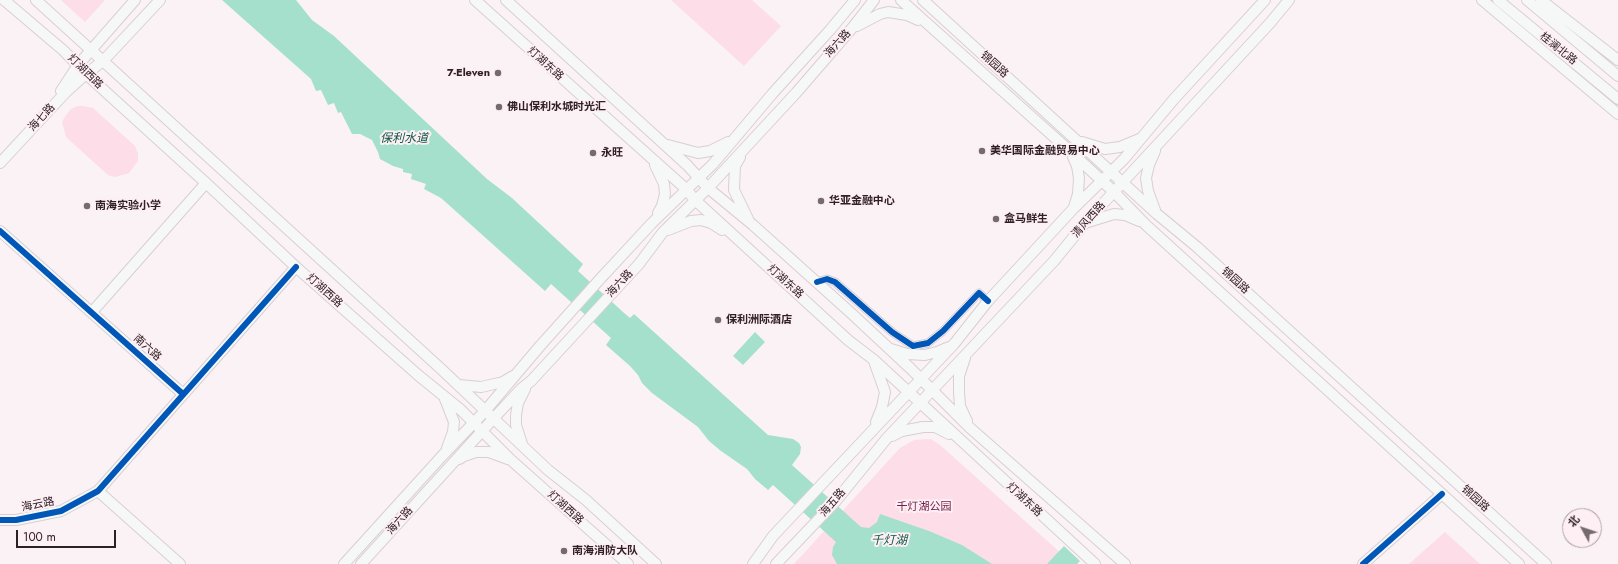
<!DOCTYPE html>
<html>
<head>
<meta charset="utf-8">
<style>
  body { margin:0 }
  #map { position:relative; width:1618px; height:564px; overflow:hidden; background:#faf2f5; font-family:Jost,"Noto Sans SC",sans-serif }
  canvas { display:block }
  .north { position:absolute; left:1562px; top:508px; width:40px; height:40px; box-sizing:border-box; background:#feeff4; border:1px solid #ab9da1; border-radius:50%; rotate:310deg; font-size:11px; font-weight:700; line-height:16px; text-align:center; color:#2e2125 }
  .north::after { content:''; display:block; margin:auto; width:14px; height:18px; background:#756a6e; clip-path:polygon(50% 0,100% 100%,50% 72%,0 100%) }
  .scale { position:absolute; left:16px; top:530px; width:100px; height:18px; box-sizing:border-box; border:2px solid #2e2125; border-top:0; padding-left:5px; font-size:12px; line-height:14px; white-space:nowrap; color:#2e2125; -webkit-text-stroke:3px #feeff4; paint-order:stroke }
</style>
</head>
<body>
<div id="map">
<canvas width="1618" height="564"></canvas>
<div class="north">北</div>
<div class="scale">100 m</div>
</div>
<script>
const c = document.querySelector('canvas').getContext('2d');
c.lineJoin = 'round';
function paint(path, color) { c.fillStyle = color; c.fill(path, 'evenodd'); }
const shape = rows => new Path2D(rows.map(r => 'M' + r).join(''));
function stroke(path, color, width, dash) { c.strokeStyle = color; c.lineWidth = width; c.lineCap = dash ? 'butt' : 'round'; c.setLineDash(dash || []); c.stroke(path); }
function drawText(font, color, halo, rows, align = 'center') {
  c.font = font + ' Jost,"Noto Sans SC",sans-serif'; c.lineWidth = 4; c.setLineDash([]); c.textBaseline = 'middle'; c.strokeStyle = halo; c.fillStyle = color; for (const [text, x, y, turn = 0] of rows) {
    c.save(); c.translate(x, y); c.rotate((+turn || 0) * Math.PI / 180); c.textAlign = isNaN(turn) ? turn : align; if (halo) c.strokeText(text, 0, 0); c.fillText(text, 0, 0); c.restore();
  }
}
paint(shape([
  [61,0,105,0,85,22],
  [671,0,752,0,781,26,744,66],
  [78,106,83,106,93,108,135,146,138,154,138,161,129,173,115,177,108,175,66,137,62,122,66,115,71,109],
  [931,439,940,445,1073,564,794,564,900,448,914,440],
  [1445,532,1480,564,1409,564]
]), '#fcdde8');
paint(shape([
  [222,0,296,0,312,20,334,36,487,179,512,198,583,264,578,271,623,312,630,318,634,314,768,435,793,439,799,443,801,447,800,454,792,465,861,527,869,528,877,522,880,514,929,531,962,545,992,564,837,564,832,555,833,547,836,542,773,485,768,490,755,479,747,469,721,451,709,441,698,427,652,393,642,383,638,375,630,366,606,345,611,338,551,284,545,291,441,198,424,189,426,184,411,179,412,174,403,172,403,169,393,166,380,159,378,152,372,140,360,134,352,134,341,112,338,113,334,103,328,105,321,90,316,91,311,79],
  [755,332,765,342,743,365,733,356],
  [1064,546,1080,561,1077,564,1047,564]
]), '#a5e0cd');
const street = shape([
  [817,282,827,279,835,282,892,332,913,346,928,343,943,331,979,293,988,301]
]);
const secondary = shape([
  [4,0,64,51,86,74,206,183,296,267,418,375,461,410,511,460,628,564],
  [36,0,439,367,548,470,586,500,656,564],
  [475,0,686,189,695,200,848,340,874,360,1095,564],
  [506,0,687,165,708,188,753,225,851,313,910,368,969,427,1125,564],
  [901,0,1072,153,1114,192,1146,225,1519,564],
  [923,0,1157,214,1197,247,1546,564],
  [1482,0,1618,114],
  [1498,0,1618,99],
  [1527,0,1618,76],
  [1541,0,1618,60],
  [857,26,880,14,888,12,907,15,918,20],
  [61,91,78,65,135,0],
  [1082,142,1105,149,1120,147,1139,139],
  [668,145,698,153,710,151,728,142],
  [1155,151,1149,165,1146,178,1148,191,1155,210],
  [740,157,735,166,734,190,748,219],
  [1073,157,1077,166,1079,178,1078,194,1074,207],
  [0,163,66,92,86,74,103,61,160,0],
  [655,165,664,184,665,194,662,206,658,213],
  [1085,223,1114,214,1125,215,1139,221],
  [668,230,691,221,701,220,711,223,722,230],
  [0,231,183,394],
  [92,312,206,183],
  [891,349,907,354,925,355,937,352,949,347],
  [965,358,959,376,959,392,960,406,967,421],
  [874,361,885,392,882,407,876,422],
  [459,385,481,387,490,385,503,382,513,376],
  [445,399,454,422,453,432,447,448],
  [892,436,902,431,923,427,935,427,949,434],
  [522,444,516,425,516,415,518,403,525,389],
  [459,459,464,456,476,452,489,452,508,459],
  [98,491,180,564],
  [0,520,16,520,61,511,98,491,296,267],
  [344,564,442,456,485,411,540,346,601,278,652,223,713,164,773,93,830,30,855,0],
  [361,564,493,419,521,389,531,381,639,264,663,232,708,188,796,93,853,27,874,0],
  [753,564,773,536,954,344,988,301,1073,209,1124,159,1174,99,1265,0],
  [776,564,835,502,887,438,1054,261,1085,223,1270,23,1289,0],
  [1363,564,1442,494]
]);
stroke(street, '#d9ced2', 9);
stroke(secondary, '#d9ced2', 12);
stroke(street, '#fefdfe', 7);
stroke(secondary, '#f6f8f8', 10);
stroke(shape([
  [0,231,183,394],
  [817,282,827,279,835,282,892,332,913,346,928,343,943,331,979,293,988,301],
  [0,520,16,520,61,511,98,491,296,267],
  [1363,564,1442,494]
]), '#0057b8', 6);
for (const [x, y, r, color] of [
  [498,73,4,"#756a6e"],
  [499,107,4,"#756a6e"],
  [982,151,4,"#756a6e"],
  [593,153,4,"#756a6e"],
  [821,201,4,"#756a6e"],
  [87,206,4,"#756a6e"],
  [996,219,4,"#756a6e"],
  [718,320,4,"#756a6e"],
  [564,551,4,"#756a6e"]
]) { const dot = new Path2D(); dot.arc(x, y, r, 0, 2 * Math.PI); c.fillStyle = color; c.fill(dot); stroke(dot, '#feeff4', 1.5); }
drawText('11px', '#2e2125', '#feeff4', [
  ["海六路",838,44,-48],
  ["桂澜北路",1558,49,39],
  ["灯湖东路",545,64,42],
  ["锦园路",994,65,42],
  ["灯湖西路",85,72,44],
  ["海七路",42,118,-47],
  ["清风西路",1089,220,-49],
  ["锦园路",1235,281,42],
  ["灯湖东路",785,282,42],
  ["海六路",620,284,-47],
  ["灯湖西路",324,291,42],
  ["南六路",147,348,42],
  ["锦园路",1475,499,42],
  ["灯湖东路",1024,500,43],
  ["海五路",833,503,-49],
  ["海云路",38,505,-11],
  ["灯湖西路",565,508,42],
  ["海六路",400,521,-48]
]);
drawText('bold 11px', '#2e2125', '#feeff4', [
  ["7-Eleven",490,73,"right"],
  ["佛山保利水城时光汇",507,107],
  ["美华国际金融贸易中心",990,151],
  ["永旺",601,153],
  ["华亚金融中心",829,201],
  ["南海实验小学",95,206],
  ["盒马鲜生",1004,219],
  ["保利洲际酒店",726,320],
  ["南海消防大队",572,551]
], 'left');
drawText('11px', '#762049', '#feeff4', [
  ["千灯湖公园",924,507]
]);
drawText('italic 12px', '#0c5745', '#feeff4', [
  ["保利水道",404,139],
  ["千灯湖",889,541]
]);
</script>
</body>
</html>
